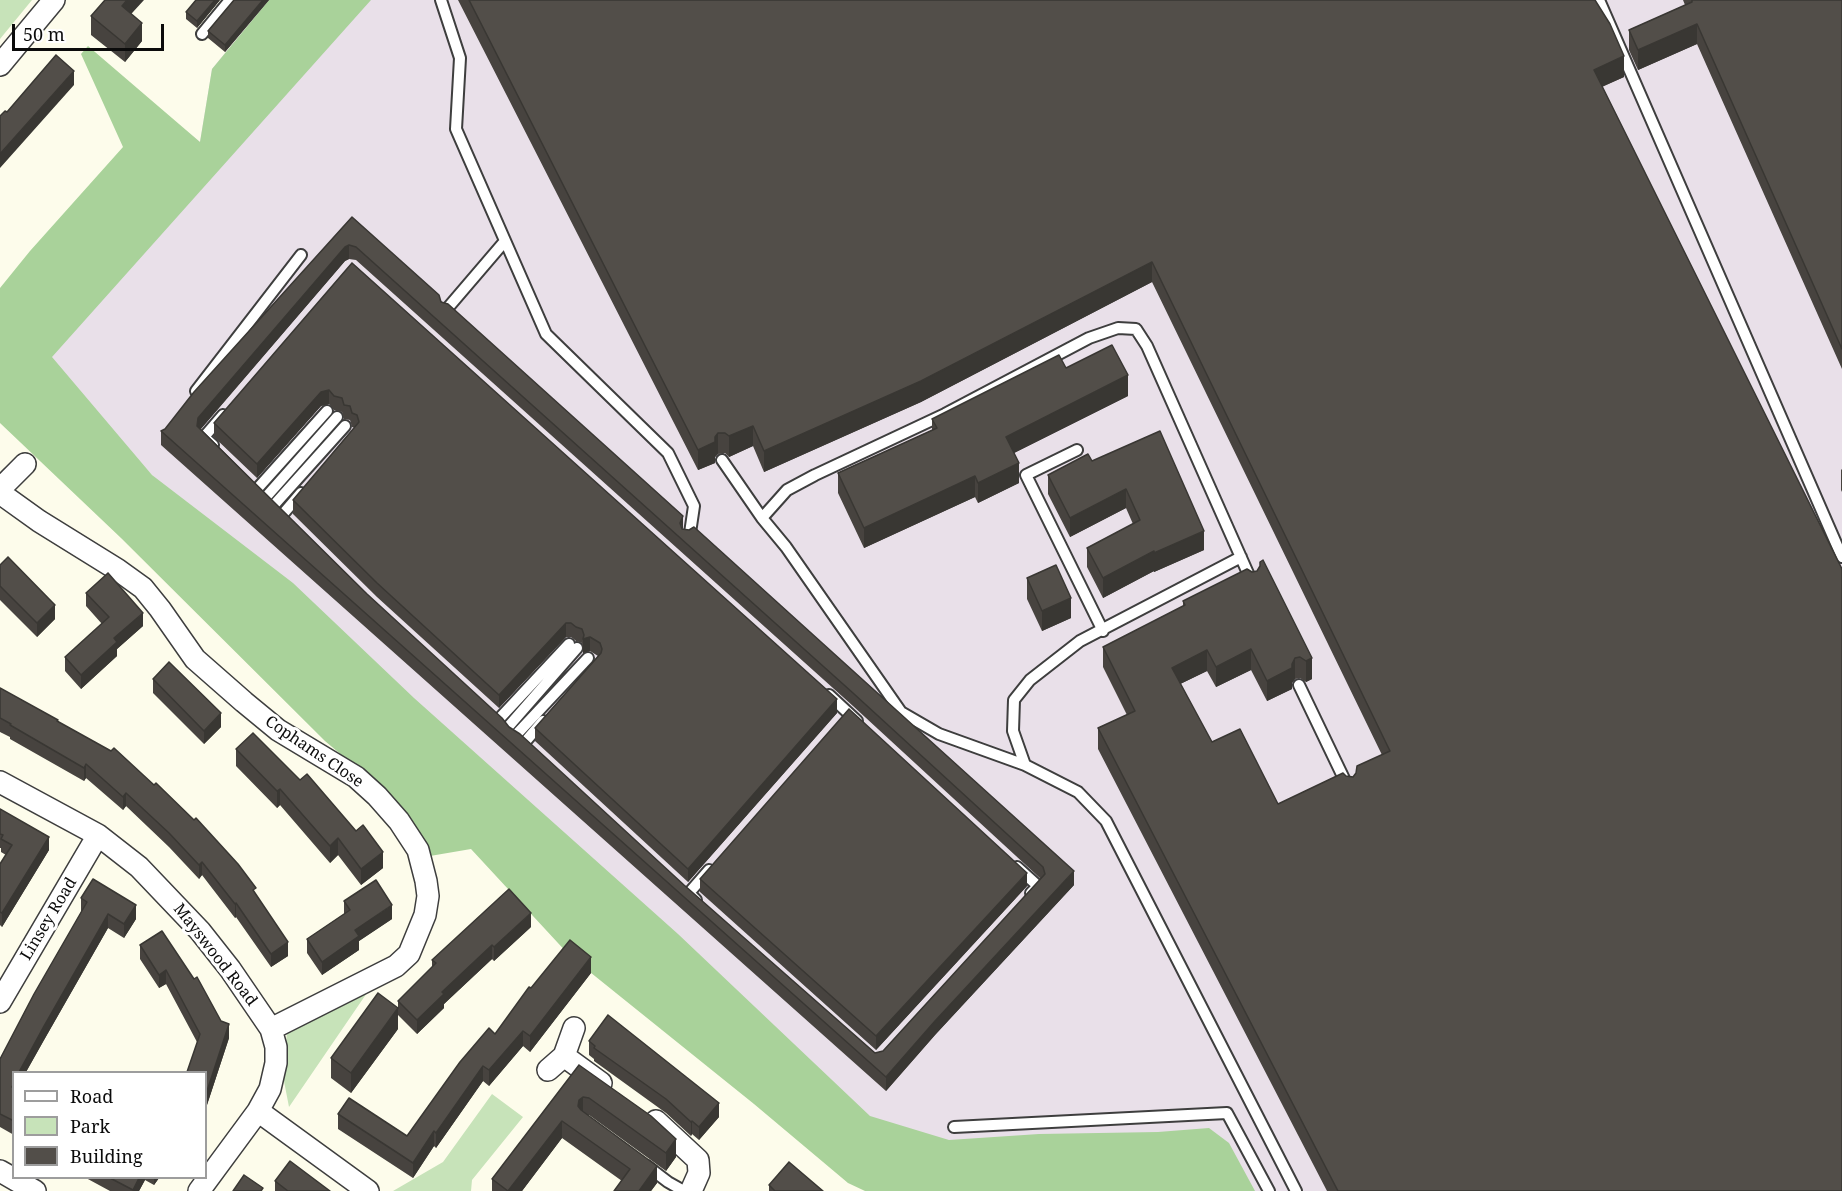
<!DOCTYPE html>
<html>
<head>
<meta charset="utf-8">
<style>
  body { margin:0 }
  #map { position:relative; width:1842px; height:1191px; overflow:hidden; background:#fdfceb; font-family:"Noto Serif",serif }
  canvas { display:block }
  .legend { position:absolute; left:12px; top:1071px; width:195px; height:108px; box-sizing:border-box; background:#fff; border:2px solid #9d9d9d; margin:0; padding:8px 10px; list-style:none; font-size:18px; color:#0b0b0b }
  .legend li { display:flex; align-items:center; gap:12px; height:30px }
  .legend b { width:30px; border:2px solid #9d9d9d }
  .scale { position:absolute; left:12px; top:24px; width:152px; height:27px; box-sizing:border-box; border:3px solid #0b0b0b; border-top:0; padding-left:8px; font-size:18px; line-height:21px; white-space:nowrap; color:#0b0b0b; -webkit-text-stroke:4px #fff; paint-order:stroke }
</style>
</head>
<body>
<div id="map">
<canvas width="1842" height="1191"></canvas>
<ul class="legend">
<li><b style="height:8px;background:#fff"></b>Road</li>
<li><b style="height:16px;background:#c7e3b9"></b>Park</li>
<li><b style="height:16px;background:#524e49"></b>Building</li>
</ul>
<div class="scale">50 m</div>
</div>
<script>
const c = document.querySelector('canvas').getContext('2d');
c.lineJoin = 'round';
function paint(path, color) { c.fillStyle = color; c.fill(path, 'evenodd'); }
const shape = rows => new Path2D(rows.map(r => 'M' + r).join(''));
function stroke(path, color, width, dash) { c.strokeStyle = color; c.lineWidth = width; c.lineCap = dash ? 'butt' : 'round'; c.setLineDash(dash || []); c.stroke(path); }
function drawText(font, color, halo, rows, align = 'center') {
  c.font = font + ' "Noto Serif",serif'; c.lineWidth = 6; c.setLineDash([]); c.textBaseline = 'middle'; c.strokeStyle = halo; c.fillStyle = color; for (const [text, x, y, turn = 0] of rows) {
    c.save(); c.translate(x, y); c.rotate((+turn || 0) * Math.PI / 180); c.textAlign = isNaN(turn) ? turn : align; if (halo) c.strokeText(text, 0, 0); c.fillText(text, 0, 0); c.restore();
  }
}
paint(shape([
  [268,0,1842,0,1842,1191,1155,1191,1080,1183,759,1087,0,322,181,142,178,124,200,142,212,69]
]), '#e9e0e9');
paint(shape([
  [0,0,32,0,0,39],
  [371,987,289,1107,283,1076,287,1032],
  [492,1094,523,1117,472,1180,471,1191,393,1191,443,1162]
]), '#c7e3b9');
paint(shape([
  [269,0,371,0,52,357,152,475,293,583,414,698,678,934,870,1116,949,1140,1039,1134,1158,1132,1209,1128,1229,1143,1255,1191,865,1191,848,1183,754,1104,570,956,471,849,430,856,383,790,325,741,121,538,0,423,0,288,30,251,123,147,81,54,88,46,200,142,212,69]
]), '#a9d29a');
const service = shape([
  [441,0,460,58,456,129,546,334,668,453,694,506,690,533,687,537],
  [1599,0,1842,557],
  [202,34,230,0],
  [446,310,505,241],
  [196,391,301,255],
  [213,445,204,437,223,415],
  [1077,450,1026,475,1103,631],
  [722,460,762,518,786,547,901,712,939,734,1025,765,1078,792,1106,821,1296,1191],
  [257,489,327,411],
  [266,497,337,417],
  [274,505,345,426],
  [283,514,301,493],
  [762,518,787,490,815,475,945,414,1089,338,1118,328,1136,329,1147,346,1251,580],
  [1299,685,1347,785],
  [829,695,857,721],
  [499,719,569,644],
  [508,727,577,648],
  [515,736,588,658],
  [525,742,543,721],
  [1025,765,1013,731,1014,700,1030,680,1080,641,1241,557],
  [1017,867,1038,886,1031,893],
  [696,900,689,893,709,870],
  [954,1127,1227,1113,1269,1191],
  [647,1166,668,1182,684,1191]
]);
const minor = shape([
  [0,65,54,0],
  [0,489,25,464],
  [0,493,39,521,118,570,143,588,160,609,195,659,244,702,278,730,356,777,377,796,399,821,418,850,426,881,428,896,425,915,409,954,396,966,271,1029],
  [0,782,98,835,139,867,200,931,230,969,271,1029,276,1047,276,1063,270,1089,258,1111,199,1191],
  [0,1002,98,835],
  [574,1028,564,1056,601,1083],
  [548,1070,564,1056],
  [258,1111,368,1191],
  [656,1121,698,1160,699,1173,691,1191],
  [0,1171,35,1191]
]);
stroke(service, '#3e3e3e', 14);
stroke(minor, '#3e3e3e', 24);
stroke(service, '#fff', 10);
stroke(minor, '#fff', 21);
paint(shape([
  [220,0,197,28,186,19,186,12],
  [234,0,269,0,225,52,208,38,208,31],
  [458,0,1595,0,1624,77,1602,87,1842,1191,1327,1191,1098,749,1098,728,1127,715,1103,667,1103,647,1183,607,1183,601,1312,658,1312,679,1306,682,1300,678,1295,679,1292,683,1292,689,1267,701,1251,670,1216,687,1207,671,1180,684,1212,742,1278,804,1346,776,1353,777,1382,755,1152,282,921,402,764,472,753,446,729,457,725,453,718,454,715,457,715,463,698,470],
  [1683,0,1842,0,1842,369,1697,44,1638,70,1629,50,1629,30,1685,5],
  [131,14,142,41,125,62,91,35,91,16],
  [352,217,683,529,1074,885,935,1035,886,1091,161,445,161,431,165,429],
  [349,259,356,260,853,706,1041,879,883,1051,875,1053,684,885,509,727,367,594,201,429,345,261],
  [352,263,837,713,688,882,535,741,535,728,598,656,590,651,583,653,582,643,576,641,571,637,566,637,499,708,377,597,293,514,293,500,355,428,352,427,350,420,344,419,342,412,334,410,329,404,321,406,257,478,214,437,214,423],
  [1128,396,1014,453,1019,483,978,503,975,497,864,548,838,493,838,473,932,430,932,419],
  [1092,461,1204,550,1154,572,1154,571,1103,598,1087,567,1087,548,1133,524,1126,508,1070,537,1048,494,1048,475],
  [1842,469,1842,492,1841,490,1841,470],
  [0,565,55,619,37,637,0,600],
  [1027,578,1071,618,1042,631,1027,599],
  [86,593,143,626,117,649,117,656,81,689,65,671,65,657,102,624,86,606],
  [153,679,221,727,204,744,153,693],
  [0,688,58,721,256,896,288,956,271,967,236,917,235,918,202,875,199,879,169,847,126,806,123,810,86,778,84,781,10,739,10,737,0,732],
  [236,749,383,868,361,885,338,855,330,863,280,805,277,808,236,766],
  [0,809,49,850,2,927,0,925,0,864,6,855,1,852,1,848,0,848],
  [700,879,1027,886,876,1050,700,892],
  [81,898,136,919,124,938,108,928,44,1040,26,1072,14,1072,14,1135,0,1127,0,1059,81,912],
  [344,901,392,919,359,941,359,950,322,975,307,953,307,939,344,914],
  [531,927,494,961,492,959,444,1004,444,1008,417,1034,398,1015,398,1001,432,967,432,960],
  [162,931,229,1038,206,1108,206,1072,197,1042,166,984,159,988,140,959,140,945],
  [591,973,530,1052,523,1046,489,1086,483,1081,436,1148,434,1146,413,1178,338,1129,338,1114,407,1136,495,1034,531,988],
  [398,1029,351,1093,331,1078,331,1058],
  [589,1041,719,1117,699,1140,692,1134,691,1136,666,1113,594,1061,594,1059,589,1055],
  [579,1065,676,1157,666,1171,589,1115,587,1115,657,1183,651,1191,614,1191,622,1181,562,1138,522,1191,492,1191,492,1179],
  [86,1178,159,1178,154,1185,145,1180,139,1191,110,1191],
  [275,1181,330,1191,275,1191],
  [769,1185,823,1191,769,1191]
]), '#47433f');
paint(shape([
  [127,0,144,0,122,24,122,6],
  [215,0,220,0,197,28,197,21],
  [263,0,269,0,225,52,225,45],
  [142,23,142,41,125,62,125,44],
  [1697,24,1697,44,1638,70,1638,50],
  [1624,56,1624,77,1594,90,1594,70],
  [74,71,74,85,0,168,0,154],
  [349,245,349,259,345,261,198,432,197,426,198,418,345,247],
  [1152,262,1152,282,921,402,764,472,764,451],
  [1128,375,1128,396,1006,457,1006,437],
  [329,390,329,404,321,406,257,478,257,464,321,392],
  [753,426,753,446,729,457,729,436],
  [718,433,718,454,715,457,715,463,698,470,698,450,715,437],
  [1019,463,1019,483,978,503,978,483],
  [975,476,975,497,864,548,864,528],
  [1126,489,1126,508,1070,537,1070,518],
  [683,516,683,530,680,523],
  [1204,531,1204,550,1154,572,1154,553],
  [1154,551,1154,571,1103,598,1103,578],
  [1071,598,1071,618,1042,631,1042,611],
  [55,605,55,619,37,637,37,623],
  [143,613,143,626,117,649,117,656,81,689,81,675,114,638],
  [566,623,566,637,499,708,499,695],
  [590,637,590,651,583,653,583,639],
  [1251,649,1251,670,1216,687,1216,667],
  [1207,650,1207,671,1172,688,1172,668],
  [1295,658,1295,679,1292,683,1292,689,1267,701,1267,681,1292,664],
  [1312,658,1312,679,1306,682,1306,661],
  [837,699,837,713,688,882,688,869],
  [221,713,221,727,204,744,204,731],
  [86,764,86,778,84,781,84,768],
  [280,789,280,805,277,808,277,791],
  [126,793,126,806,123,810,123,797],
  [49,837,49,850,2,927,2,913],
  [338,838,338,855,330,863,330,846],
  [383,852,383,868,361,885,361,869],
  [202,862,202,875,199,879,199,865],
  [1074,871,1074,885,935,1035,886,1091,886,1077,935,1021],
  [1027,873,1027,886,876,1050,876,1036],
  [236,903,236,917,235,918,235,904],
  [136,905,136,919,124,938,124,924],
  [392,905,392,919,359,941,359,950,322,975,322,962,355,930],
  [531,913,531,927,494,961,494,947],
  [108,914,108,928,44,1040,26,1072,19,1072,44,1026],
  [288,942,288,956,271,967,271,954],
  [492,945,492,959,444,1004,444,1008,417,1034,417,1020,442,992],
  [591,957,591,973,530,1052,530,1036],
  [166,970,166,984,159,988,159,975],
  [398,1008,398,1029,351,1093,351,1073],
  [229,1024,229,1038,206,1108,206,1094],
  [523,1031,523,1046,489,1086,489,1070],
  [483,1066,483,1081,436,1148,436,1133],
  [583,1097,583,1114,578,1106,579,1100],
  [719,1103,719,1117,699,1140,699,1127],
  [562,1121,562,1138,522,1191,508,1191],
  [692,1121,692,1134,691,1136,691,1122],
  [434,1131,434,1146,413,1178,413,1163],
  [676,1139,676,1157,666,1171,666,1153],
  [657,1166,657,1183,651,1191,639,1191],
  [139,1178,145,1178,145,1180,139,1191,133,1191],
  [154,1178,159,1178,154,1185]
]), '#393733');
const building = shape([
  [105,0,127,0,122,6,142,23,125,44,91,16,105,0],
  [196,0,215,0,197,21,186,12,196,0],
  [234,0,263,0,225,45,208,31,234,0],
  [469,0,1595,0,1610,24,1624,56,1594,70,1842,569,1842,1191,1338,1191,1098,728,1135,711,1103,647,1185,605,1183,601,1247,569,1252,572,1257,571,1260,566,1260,562,1263,560,1312,658,1306,661,1300,657,1295,658,1292,664,1292,668,1267,681,1251,649,1216,667,1207,650,1172,668,1212,742,1240,729,1278,804,1343,773,1346,776,1353,777,1356,773,1357,766,1390,751,1152,262,921,381,764,451,753,426,729,436,725,433,718,433,715,437,715,442,698,450,469,0],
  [1692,0,1842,0,1842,349,1697,24,1638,50,1629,30,1692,2,1692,0],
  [56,55,74,71,0,154,0,116,5,111,7,112,56,55],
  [352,217,439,295,441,302,448,304,683,516,680,523,682,529,689,530,694,527,1074,871,935,1021,886,1077,161,431,165,429,194,392,352,217],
  [349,245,356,247,853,693,1043,867,1045,874,883,1051,875,1053,684,885,520,734,509,727,502,718,367,594,197,426,198,418,345,247,349,245],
  [352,263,837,699,688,869,535,728,601,653,602,649,600,643,590,637,583,639,584,635,582,629,576,627,571,623,566,623,499,695,377,583,293,500,359,422,357,415,352,413,350,406,344,405,342,398,334,396,329,390,321,392,257,464,214,423,352,263],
  [1112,345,1128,375,1006,437,1019,463,978,483,975,476,864,528,838,473,937,428,932,419,1059,355,1066,368,1112,345],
  [1160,431,1204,531,1154,553,1154,551,1103,578,1087,548,1140,520,1126,489,1070,518,1048,475,1088,454,1092,461,1160,431],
  [8,557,55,605,37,623,0,586,0,565,8,557],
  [1056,565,1071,598,1042,611,1027,578,1056,565],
  [108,573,143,613,114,638,117,642,81,675,65,657,109,617,86,593,108,573],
  [169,662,221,713,204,731,153,679,169,662],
  [0,688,58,720,57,721,111,751,114,748,154,785,156,783,194,820,196,818,238,864,256,888,253,890,288,942,271,954,236,903,235,904,202,862,199,865,169,833,126,793,123,797,86,764,84,768,10,725,11,724,0,718,0,688],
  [849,709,1027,873,876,1036,700,879,849,709],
  [253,733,300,780,307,774,356,831,363,825,383,852,361,869,338,838,330,846,280,789,277,791,236,749,253,733],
  [0,809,49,837,2,913,0,912,0,864,12,845,1,839,3,835,0,834,0,809],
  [93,879,136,905,124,924,108,914,44,1026,19,1072,14,1072,14,1083,12,1087,14,1088,14,1121,0,1114,0,1059,34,994,87,902,81,898,93,879],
  [376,880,392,905,355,930,359,936,322,962,307,939,350,910,344,901,376,880],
  [509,889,531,913,494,947,492,945,442,992,444,994,417,1020,398,1001,436,963,432,960,509,889],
  [162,931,194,979,197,977,221,1021,229,1024,206,1094,206,1072,187,1072,200,1034,166,970,159,975,140,945,162,931],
  [570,940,591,957,530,1036,523,1031,489,1070,483,1066,436,1133,434,1131,413,1163,338,1114,349,1098,407,1136,460,1062,489,1028,495,1034,529,987,531,988,570,940],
  [378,993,398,1008,351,1073,331,1058,378,993],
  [608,1015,719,1103,699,1127,692,1121,691,1122,666,1099,594,1048,595,1046,589,1041,608,1015],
  [579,1065,651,1116,676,1139,666,1153,589,1098,583,1097,579,1100,578,1106,581,1110,657,1166,639,1191,614,1191,630,1169,562,1121,508,1191,492,1179,579,1065],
  [290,1161,330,1191,288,1191,275,1181,290,1161],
  [789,1162,823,1191,775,1191,769,1185,789,1162],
  [244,1175,263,1188,261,1191,233,1191,244,1175],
  [110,1178,139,1178,133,1190,110,1178]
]);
paint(building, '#524e49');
stroke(building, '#393733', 1.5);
drawText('16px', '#0b0b0b', '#fff', [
  ["Cophams Close",314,752,34],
  ["Linsey Road",49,919,-59],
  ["Mayswood Road",215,955,52]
]);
</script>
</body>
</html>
